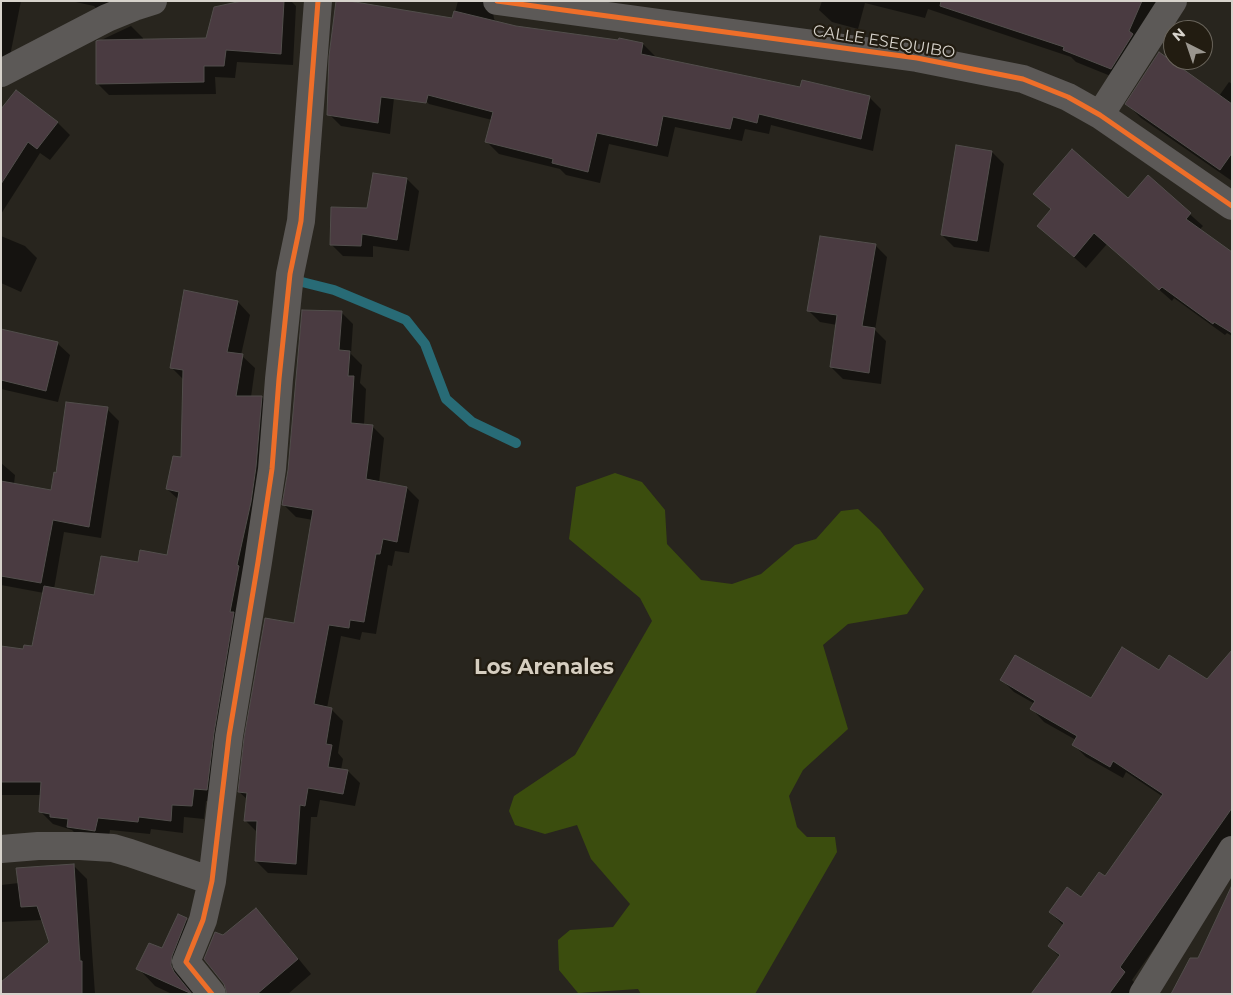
<!DOCTYPE html>
<html>
<head>
<meta charset="utf-8">
<style>
  body { margin:0 }
  #map { position:relative; width:1233px; height:995px; overflow:hidden; background:#28251e; font-family:Montserrat,sans-serif }
  canvas { display:block }
  .frame { position:absolute; inset:0; border:2px solid #d7d3cc; pointer-events:none }
  .north { position:absolute; left:1163px; top:20px; width:50px; height:50px; box-sizing:border-box; background:#221c11; border:1px solid #6a655c; border-radius:50%; rotate:319deg; font-size:14px; font-weight:700; line-height:20px; text-align:center; color:#d7d3cc }
  .north::after { content:''; display:block; margin:auto; width:18px; height:22px; background:#9a968f; clip-path:polygon(50% 0,100% 100%,50% 72%,0 100%) }
</style>
</head>
<body>
<div id="map">
<canvas width="1233" height="995"></canvas>
<div class="frame"></div>
<div class="north">N</div>
</div>
<script>
const c = document.querySelector('canvas').getContext('2d');
c.lineJoin = 'round';
function paint(path, color) { c.fillStyle = color; c.fill(path, 'evenodd'); }
const shape = rows => new Path2D(rows.map(r => 'M' + r).join(''));
function stroke(path, color, width, dash) { c.strokeStyle = color; c.lineWidth = width; c.lineCap = dash ? 'butt' : 'round'; c.setLineDash(dash || []); c.stroke(path); }
function drawText(font, color, halo, rows, align = 'center') {
  c.font = font + ' Montserrat,sans-serif'; c.lineWidth = 4.5; c.setLineDash([]); c.textBaseline = 'middle'; c.strokeStyle = halo; c.fillStyle = color; for (const [text, x, y, turn = 0] of rows) {
    c.save(); c.translate(x, y); c.rotate((+turn || 0) * Math.PI / 180); c.textAlign = isNaN(turn) ? turn : align; if (halo) c.strokeText(text, 0, 0); c.fillText(text, 0, 0); c.restore();
  }
}
paint(shape([
  [615,473,642,482,665,510,667,544,701,580,732,584,761,574,795,545,816,539,841,511,858,509,880,530,924,589,907,614,848,624,823,645,848,729,803,770,789,796,797,827,807,837,835,837,837,852,755,994,641,994,638,989,578,993,559,970,558,940,570,930,613,927,630,904,591,859,577,825,545,834,515,825,509,811,514,796,575,755,652,621,640,598,569,539,576,487]
]), '#3b4d0e');
paint(shape([
  [1,1,21,1,8,66,1,70],
  [71,1,141,1,98,10,94,6],
  [249,1,291,1,296,6,293,65,237,62,235,78,215,77,216,94,109,95,97,83,97,42,131,26,143,38,143,40,207,40],
  [458,1,499,1,493,12,494,19,498,23,515,27,643,44,655,56,654,58,801,89,869,97,881,109,873,151,771,125,769,134,745,129,742,141,675,127,668,157,609,144,600,183,566,175,560,169,499,154,487,142,492,120,429,104,417,92,453,20],
  [822,1,1156,1,1158,4,1123,81,1076,62,1071,57,928,9,925,18,865,3,858,29,832,22,819,10],
  [1229,82,1232,84,1232,181,1141,118,1127,104,1219,96],
  [395,89,390,134,341,126,329,114],
  [16,91,58,123,70,135,50,160,40,153,1,214,1,111],
  [992,152,1004,164,989,252,954,247,942,235],
  [1148,177,1203,226,1199,230,1232,254,1232,336,1227,333,1225,335,1174,298,1172,301,1107,244,1086,268,1039,226,1052,210,1035,194,1128,200],
  [407,179,419,191,409,251,373,246,373,257,343,256,331,244,368,209],
  [1,236,25,246,37,258,21,292,1,283],
  [875,245,887,257,875,330,886,341,881,384,843,379,831,367,837,325,820,322,808,310],
  [238,302,250,315,241,355,255,368,251,397,262,397,274,410,219,802,206,801,204,819,184,817,183,833,151,829,150,834,110,830,108,843,81,839,72,830,53,824,40,811,41,795,1,795,1,740,24,650,33,648,44,593,1,585,1,463,15,475,14,484,52,491,57,474,107,409,119,421,101,538,64,532,54,589,95,597,139,563,168,556,179,500,167,489,182,459,184,380,172,368],
  [341,312,353,324,351,354,362,365,360,383,366,389,364,425,372,426,384,438,379,483,407,488,419,500,409,553,395,551,392,566,388,565,376,634,362,632,360,640,341,636,327,708,331,709,343,721,338,753,343,759,341,770,348,771,360,783,355,806,320,800,317,817,311,817,307,875,268,873,256,861,258,833,245,820,247,799,239,792,295,625,313,520,296,517,284,505],
  [1,330,57,343,70,355,58,402,1,389],
  [1232,652,1232,837,1132,980,1137,985,1130,994,1033,994,1060,957,1049,946,1064,926,1050,912,1081,899,1105,878,1162,796,1126,772,1123,778,1086,757,1074,745,1076,740,1044,722,1032,709,1035,704,1014,692,1002,680,1091,699,1160,672,1208,681],
  [73,865,87,879,95,994,1,994,1,970,3,982,50,943,43,920,1,922,1,885,19,883],
  [256,910,269,923,311,974,288,994,228,994,223,937],
  [186,919,204,937,188,983,194,994,172,994,155,986,138,968,162,950]
]), '#0007');
stroke(shape([
  [302,282,334,290,406,320,425,344,446,399,472,422,516,443]
]), '#286b76', 10);
const building = shape([
  [242,1,284,1,281,54,226,50,224,66,204,66,204,82,96,84,96,41,99,40,206,38,214,7,242,1],
  [336,1,349,1,452,18,454,11,516,26,618,40,619,38,643,43,641,54,800,87,802,80,870,96,861,139,759,114,757,123,733,117,730,129,663,116,657,146,597,133,588,172,552,163,553,159,485,142,493,112,428,95,426,103,381,97,378,123,327,115,329,56,336,1],
  [941,1,1142,1,1129,31,1133,34,1111,69,1063,50,1064,47,940,6,941,1],
  [1159,52,1232,104,1232,153,1220,170,1125,104,1159,52],
  [16,90,58,122,37,149,28,142,1,184,1,109,16,90],
  [956,145,992,151,977,241,941,235,956,145],
  [1072,149,1128,198,1148,175,1191,213,1186,219,1232,252,1232,333,1214,322,1213,324,1162,287,1159,290,1094,233,1074,257,1037,226,1051,209,1033,194,1072,149],
  [373,173,407,178,397,240,362,234,361,246,330,245,331,207,367,208,373,173],
  [820,236,876,244,862,326,875,328,869,373,830,367,837,315,807,311,820,236],
  [184,290,238,301,227,352,243,354,236,396,262,396,256,467,251,502,237,565,239,566,230,612,234,612,214,733,207,790,194,789,192,806,172,805,171,821,139,817,138,822,98,818,95,831,67,827,68,819,50,817,50,814,39,812,41,782,1,782,1,646,23,649,24,645,32,646,44,586,94,595,101,556,138,562,140,550,167,555,179,492,166,489,173,456,181,457,183,370,170,368,184,290],
  [302,310,342,311,339,350,350,351,348,376,354,376,351,423,373,425,366,479,407,487,397,542,383,539,380,554,376,554,364,622,350,620,349,628,329,625,314,704,332,708,326,744,332,745,328,767,348,770,343,794,308,788,305,806,300,805,296,864,255,861,257,821,244,821,247,793,238,792,244,738,265,618,294,623,313,510,282,505,288,470,302,310],
  [1,329,58,342,46,391,1,380,1,329],
  [66,402,108,407,89,527,53,520,41,583,1,576,1,481,51,490,54,472,56,473,66,402],
  [1122,647,1159,670,1169,655,1207,679,1232,650,1232,808,1120,967,1125,972,1109,994,1031,994,1060,955,1048,946,1064,923,1049,912,1067,887,1081,897,1099,872,1105,876,1163,794,1113,761,1110,767,1072,745,1077,736,1030,709,1035,701,1000,680,1015,655,1091,698,1122,647],
  [74,864,80,961,82,961,82,994,1,994,1,982,49,942,37,906,21,907,16,868,74,864],
  [1232,885,1232,994,1171,994,1190,958,1198,958,1232,885],
  [256,908,298,959,257,994,227,994,224,984,204,959,215,932,223,935,256,908],
  [178,914,187,918,172,956,171,965,174,972,192,994,136,969,149,943,162,948,178,914]
]);
paint(building, '#4a3b41');
stroke(building, '#524e4c', 1);
stroke(shape([
  [497,1,917,58,1023,79,1068,97,1100,115,1232,206],
  [1,73,107,18,134,7,153,1],
  [1100,115,1173,1],
  [1,849,38,846,80,846,113,848,130,853,212,881],
  [212,994,186,962,203,920,212,881,229,736,258,562,272,469,279,379,290,274,301,221,318,1],
  [1143,994,1232,850]
]), '#5c5957', 28);
stroke(shape([
  [497,1,917,58,1023,79,1068,97,1100,115,1232,206],
  [212,994,186,962,203,920,212,881,229,736,258,562,272,469,279,379,290,274,301,221,318,1]
]), '#ee6e29', 5);
drawText('16px', '#d7d3cc', '#221c11', [
  ["CALLE ESEQUIBO",884,42,9]
]);
drawText('bold 21px', '#d6cec0', '#221c11', [
  ["Los Arenales",544,668]
]);
</script>
</body>
</html>
